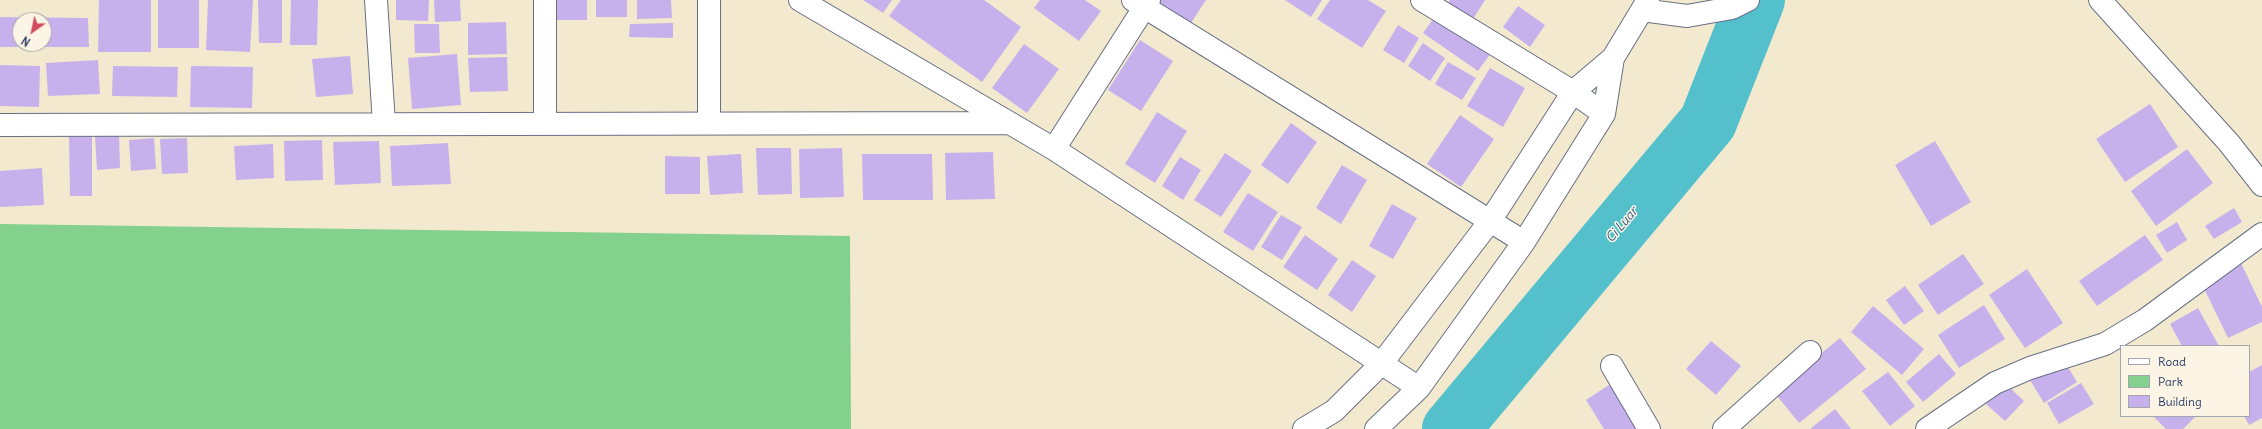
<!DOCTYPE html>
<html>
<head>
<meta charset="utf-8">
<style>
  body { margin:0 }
  #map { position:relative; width:2262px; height:429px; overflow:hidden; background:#f3e9ce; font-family:Delius,sans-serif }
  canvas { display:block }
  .legend { position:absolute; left:2120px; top:345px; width:130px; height:72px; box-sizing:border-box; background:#fcf5e5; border:1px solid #a2a6af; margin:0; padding:5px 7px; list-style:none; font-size:12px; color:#1b2f5e }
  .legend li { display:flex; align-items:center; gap:8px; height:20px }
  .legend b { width:20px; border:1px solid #a2a6af }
  .north { position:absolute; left:12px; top:12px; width:40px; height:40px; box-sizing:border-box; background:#fcf5e5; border:1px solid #a2a6af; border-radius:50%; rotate:213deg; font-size:11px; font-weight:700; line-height:16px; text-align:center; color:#1b2f5e }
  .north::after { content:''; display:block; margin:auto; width:14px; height:18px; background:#d1495b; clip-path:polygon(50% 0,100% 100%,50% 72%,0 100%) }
</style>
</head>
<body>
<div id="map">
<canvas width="2262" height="429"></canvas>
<ul class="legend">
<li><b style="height:5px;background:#fff"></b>Road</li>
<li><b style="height:11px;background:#84d08d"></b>Park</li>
<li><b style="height:11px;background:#c7b1ec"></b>Building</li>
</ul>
<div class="north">N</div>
</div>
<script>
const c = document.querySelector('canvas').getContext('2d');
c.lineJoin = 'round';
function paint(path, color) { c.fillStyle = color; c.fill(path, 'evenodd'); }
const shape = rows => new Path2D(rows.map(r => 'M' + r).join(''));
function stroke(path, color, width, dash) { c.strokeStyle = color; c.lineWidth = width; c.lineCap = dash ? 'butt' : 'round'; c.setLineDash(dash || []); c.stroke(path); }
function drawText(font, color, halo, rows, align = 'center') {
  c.font = font + ' Delius,sans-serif'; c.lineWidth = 3; c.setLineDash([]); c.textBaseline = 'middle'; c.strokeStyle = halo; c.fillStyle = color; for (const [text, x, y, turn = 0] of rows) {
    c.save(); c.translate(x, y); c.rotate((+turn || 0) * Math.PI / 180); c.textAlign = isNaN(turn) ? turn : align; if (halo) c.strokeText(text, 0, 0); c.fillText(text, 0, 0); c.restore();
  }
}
paint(shape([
  [0,224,850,236,851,429,0,429]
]), '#84d08d');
stroke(shape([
  [1451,429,1708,122,1756,0]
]), '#53c0cc', 58);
paint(shape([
  [99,0,151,0,151,52,98,52],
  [158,0,199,0,199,48,158,48],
  [208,0,253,0,250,52,206,50],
  [258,0,282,0,282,43,259,43],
  [291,0,318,0,317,45,290,45],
  [396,0,429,0,428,21,396,20],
  [434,0,460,0,461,21,435,22],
  [556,0,587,0,587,20,556,20],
  [596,0,627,0,627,17,596,17],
  [637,0,671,0,672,18,637,19],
  [863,0,892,0,883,13],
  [901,0,984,0,1021,27,982,82,889,16],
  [1040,0,1085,0,1101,11,1079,41,1034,8],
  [1156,0,1206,0,1191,23],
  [1285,0,1322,0,1311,17],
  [1330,0,1368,0,1386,11,1362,48,1317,19],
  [1450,0,1485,0,1473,19,1448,3],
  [1518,6,1545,25,1530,47,1503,27],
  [1436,15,1491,53,1478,71,1423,33],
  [0,17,88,18,89,47,0,47],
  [20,20,44,20,44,44,20,44],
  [506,22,507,54,468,55,468,23],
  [673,23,673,38,629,37,630,24],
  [414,24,439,24,440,53,415,53],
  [1398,25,1419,38,1404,63,1383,50],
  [1140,40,1173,61,1141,111,1108,90],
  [1423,43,1445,58,1430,81,1408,66],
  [1024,44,1059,69,1027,113,992,88],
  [457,54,461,105,412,109,408,58],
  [350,56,353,94,316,97,312,59],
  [507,57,508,91,470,92,468,58],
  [98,60,100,94,48,96,46,63],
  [1448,62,1476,78,1462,100,1435,84],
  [0,65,40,66,39,107,0,106],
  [113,66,178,67,177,97,112,96],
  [191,66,253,67,252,108,190,107],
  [1490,68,1525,88,1503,127,1467,106],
  [2150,104,2178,147,2125,182,2096,139],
  [1157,112,1187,131,1155,183,1125,164],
  [1460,115,1494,139,1461,187,1427,164],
  [1291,123,1317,142,1288,184,1261,165],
  [119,134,120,168,97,170,95,136],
  [92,135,92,196,70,196,69,136],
  [154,138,156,169,131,171,129,140],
  [187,138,188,173,162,174,160,139],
  [322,140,323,180,285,181,284,141],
  [379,141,381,183,335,185,333,142],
  [1935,141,1971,202,1931,226,1895,165],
  [448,143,451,184,392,186,390,146],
  [273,144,274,178,236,180,234,146],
  [756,148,791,148,792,194,758,195],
  [842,148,844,197,800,198,799,149],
  [2187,149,2213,183,2156,226,2131,191],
  [993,152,995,199,946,200,945,153],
  [1225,153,1252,171,1221,217,1194,200],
  [741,154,743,193,710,195,707,156],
  [862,154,932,154,933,200,863,200],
  [665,156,700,157,700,194,665,194],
  [1180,157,1201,170,1183,200,1162,186],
  [1342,165,1367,180,1341,224,1316,208],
  [42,168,44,205,0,207,0,171],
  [1248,193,1278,212,1253,251,1223,232],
  [1392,204,1417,218,1393,259,1369,246],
  [2234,208,2242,222,2214,239,2205,226],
  [1281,215,1302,227,1282,260,1261,247],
  [2177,222,2187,240,2167,253,2156,235],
  [1305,235,1338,259,1317,290,1283,267],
  [2145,235,2163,260,2097,306,2079,281],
  [1963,254,1984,284,1938,315,1918,285],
  [1352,260,1376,276,1352,312,1328,295],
  [2241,263,2262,307,2262,322,2228,338,2201,282],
  [2027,269,2063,323,2025,348,1989,295],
  [1905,286,1924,311,1904,325,1886,300],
  [1984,305,2005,339,1959,368,1938,335],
  [1873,306,1924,349,1902,375,1851,332],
  [2198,308,2219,346,2182,346,2170,324],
  [1840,338,1866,369,1799,423,1774,392],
  [1711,341,1741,366,1716,395,1686,369],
  [1939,354,1956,374,1923,402,1906,382],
  [2063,359,2077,382,2044,403,2030,380],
  [2262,365,2262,418,2249,425,2244,416,2249,416,2249,372],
  [1888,372,1915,406,1890,426,1862,391],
  [1612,383,1641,429,1604,429,1586,400],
  [2005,383,2024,401,2005,421,1986,404],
  [2081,383,2094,404,2059,424,2047,403],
  [1835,409,1851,429,1810,429],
  [2153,416,2196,416,2183,429,2166,429]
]), '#c7b1ec');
const minor = shape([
  [376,0,384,124],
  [709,0,709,123],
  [800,0,1054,149,1419,388],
  [1133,0,1524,242],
  [1422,0,1573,92,1604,114],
  [2100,0,2229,143,2262,185],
  [1642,10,1687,16,1732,8,1748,0],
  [545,124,545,0],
  [0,125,1009,123],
  [1054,149,1149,0],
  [1612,366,1649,429],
  [1304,429,1334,411,1382,363,1490,221,1573,92,1613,58,1648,0],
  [1376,429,1419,388,1524,242,1604,114,1613,58],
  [1724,429,1810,352],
  [1927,429,1995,383,2030,368,2105,344,2145,320,2262,234]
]);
stroke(minor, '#677085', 24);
stroke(minor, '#fff', 22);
drawText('italic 13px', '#2c5a7f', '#fcf5e5', [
  ["Ci Luar",1622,225,-50]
]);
</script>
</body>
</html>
